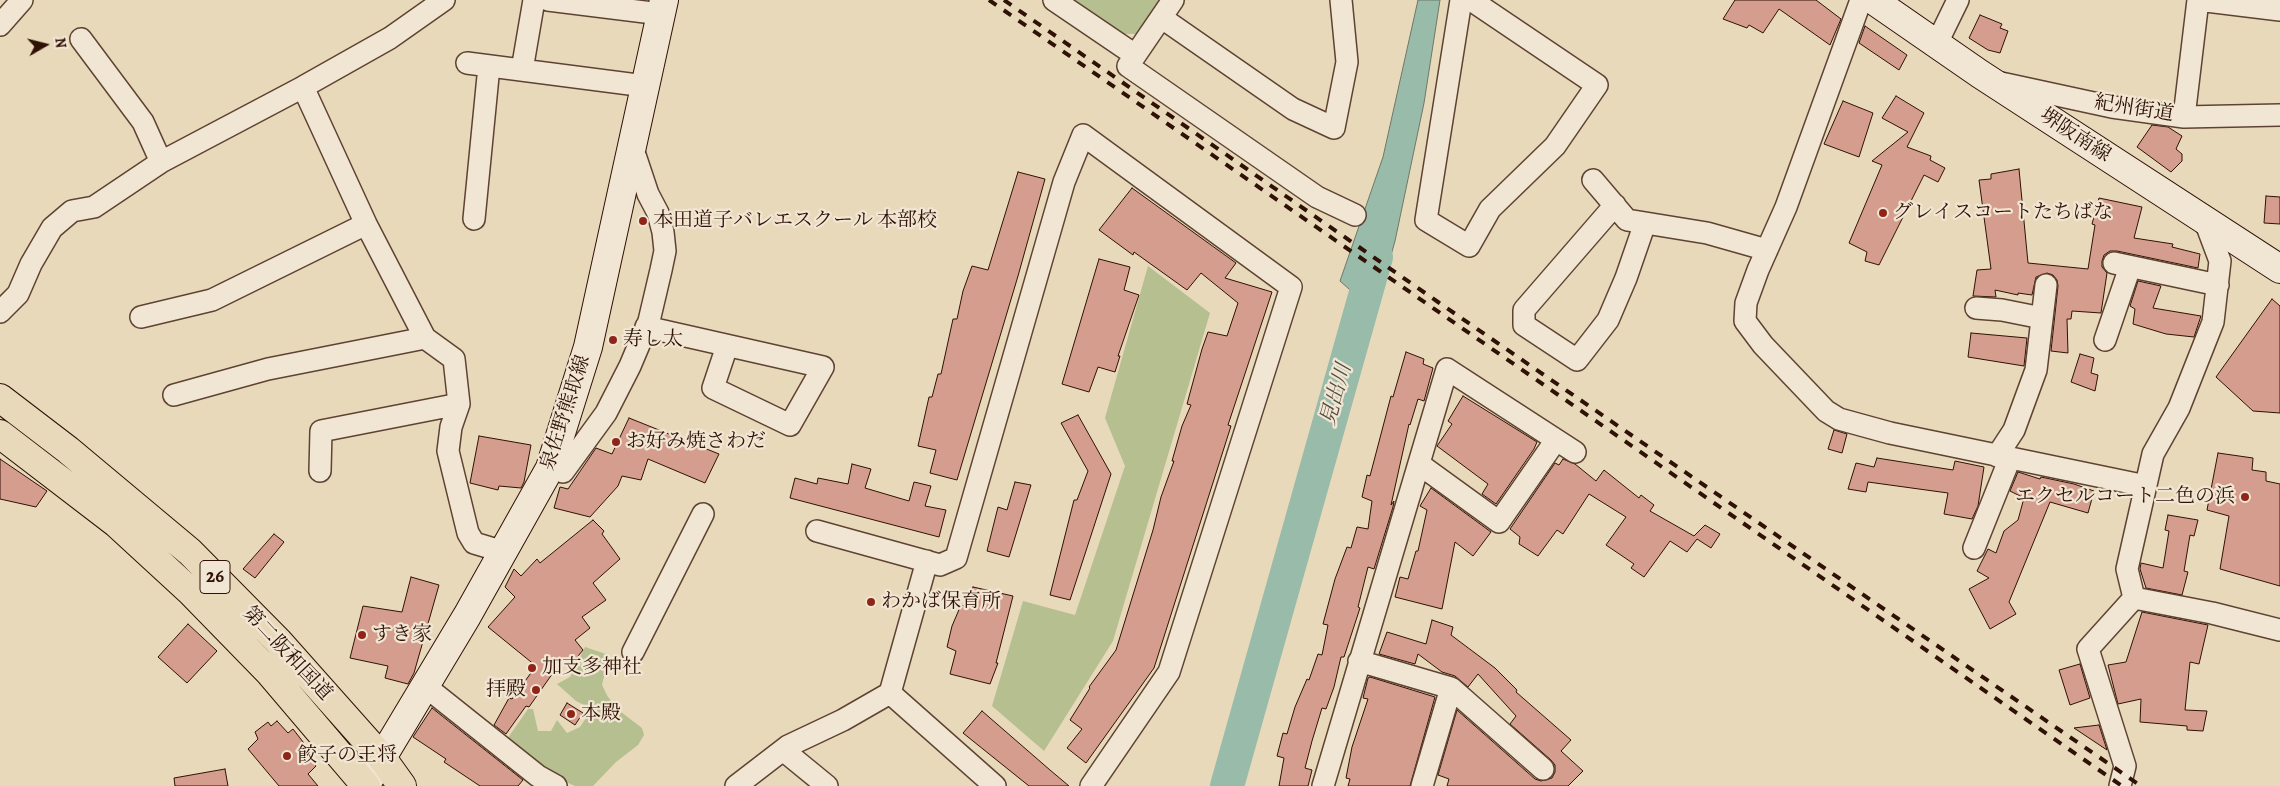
<!DOCTYPE html>
<html>
<head>
<meta charset="utf-8">
<style>
  body { margin:0 }
  #map { position:relative; width:2280px; height:786px; overflow:hidden; background:#e9d9bb; font-family:Alegreya,serif }
  canvas { display:block }
  .north { position:absolute; left:20px; top:20px; width:50px; height:50px; -webkit-text-stroke:4px #f1e6d3; paint-order:stroke; rotate:82deg; font-size:14px; font-weight:700; line-height:20px; text-align:center; color:#2f1105 }
  .north::after { content:''; display:block; margin:auto; width:18px; height:22px; background:#2f1105; clip-path:polygon(50% 0,100% 100%,50% 72%,0 100%) }
</style>
</head>
<body>
<div id="map">
<canvas width="2280" height="786"></canvas>
<div class="north">N</div>
</div>
<script>
const c = document.querySelector('canvas').getContext('2d');
c.lineJoin = 'round';
function paint(path, color) { c.fillStyle = color; c.fill(path, 'evenodd'); }
const shape = rows => new Path2D(rows.map(r => 'M' + r).join(''));
function stroke(path, color, width, dash) { c.strokeStyle = color; c.lineWidth = width; c.lineCap = dash ? 'butt' : 'round'; c.setLineDash(dash || []); c.stroke(path); }
function drawText(font, color, halo, rows, align = 'center') {
  c.font = font + ' Alegreya,"Noto Serif JP",serif'; c.lineWidth = 4.5; c.setLineDash([]); c.textBaseline = 'middle'; c.strokeStyle = halo; c.fillStyle = color; for (const [text, x, y, turn = 0] of rows) {
    c.save(); c.translate(x, y); c.rotate((+turn || 0) * Math.PI / 180); c.textAlign = isNaN(turn) ? turn : align; if (halo) c.strokeText(text, 0, 0); c.fillText(text, 0, 0); c.restore();
  }
}
paint(shape([
  [1064,0,1161,0,1144,34,1116,34],
  [1148,266,1210,313,1113,641,1044,751,992,706,1023,601,1075,615,1125,466,1105,418],
  [585,647,609,655,602,685,608,697,621,712,642,728,644,735,638,745,616,762,593,786,575,786,540,770,505,742,528,709,533,709,538,731,551,731,557,720,567,733,580,727,592,709,576,701,557,684,570,677]
]), '#b6bf90');
const water = shape([
  [1418,0,1440,0,1424,103,1395,241,1375,312,1340,281,1383,157,1418,0]
]);
paint(water, '#9ba');
stroke(water, '#6f7768', 1);
stroke(shape([
  [1227,786,1376,257]
]), '#9ba', 34);
const building = shape([
  [1735,0,1816,0,1841,19,1830,45,1779,9,1763,33,1749,25,1747,28,1723,19,1735,0],
  [1980,15,2002,24,2000,28,2008,31,2000,53,1988,50,1969,38,1980,15],
  [1865,26,1907,55,1899,70,1859,43,1865,26],
  [1896,96,1924,113,1907,147,1931,156,1930,160,1945,168,1938,182,1924,175,1879,265,1865,261,1867,252,1849,243,1882,165,1872,161,1908,132,1882,118,1896,96],
  [1843,101,1873,113,1859,157,1824,144,1843,101],
  [2152,125,2168,127,2182,136,2176,149,2182,154,2182,161,2171,172,2137,147,2152,125],
  [2019,169,2028,263,2088,269,2095,225,2092,224,2099,198,2142,207,2134,238,2173,244,2172,247,2200,254,2198,268,2117,251,2110,251,2104,255,2102,261,2102,267,2107,273,2101,313,2072,311,2071,319,2067,319,2068,353,2051,351,2058,286,2057,280,2053,275,2047,273,2036,277,2032,295,2018,293,2018,295,1995,290,1996,297,1973,296,1977,270,1991,269,1979,180,1991,179,1991,174,2019,169],
  [1018,172,1045,179,1018,276,957,480,930,473,936,450,918,446,929,397,932,397,938,374,941,374,953,319,957,319,963,291,972,266,988,270,1018,172],
  [1132,188,1236,263,1225,278,1272,292,1228,425,1231,426,1154,668,1086,763,1067,748,1082,729,1070,720,1090,688,1089,687,1116,650,1153,530,1161,497,1174,461,1172,461,1182,426,1191,405,1187,404,1202,349,1208,332,1227,336,1238,303,1201,273,1187,290,1134,252,1133,255,1099,230,1132,188],
  [2266,196,2280,197,2280,224,2264,223,2266,196],
  [1099,259,1130,267,1124,290,1139,295,1118,356,1120,356,1115,372,1098,367,1089,392,1062,384,1099,259],
  [2138,281,2161,286,2153,308,2201,316,2194,337,2166,334,2133,324,2135,309,2130,306,2138,281],
  [2272,299,2280,306,2280,413,2253,411,2216,377,2272,299],
  [1971,333,2027,338,2024,366,1968,357,1971,333],
  [1406,352,1424,359,1423,364,1433,368,1424,401,1418,399,1410,425,1409,424,1391,505,1394,501,1393,507,1374,569,1368,567,1358,607,1360,608,1344,657,1341,657,1334,687,1326,709,1322,708,1312,741,1305,768,1312,770,1308,786,1279,786,1284,758,1277,756,1283,733,1287,734,1295,707,1307,679,1309,680,1318,654,1322,655,1328,625,1323,624,1335,579,1347,547,1351,548,1357,527,1368,529,1372,501,1362,497,1367,475,1370,476,1391,396,1393,397,1406,352],
  [2080,354,2094,358,2091,373,2098,375,2095,391,2071,382,2080,354],
  [1463,396,1537,442,1534,449,1496,504,1482,494,1488,484,1437,446,1452,424,1448,421,1463,396],
  [1078,415,1111,474,1070,600,1050,595,1074,500,1077,500,1088,471,1061,423,1078,415],
  [629,418,719,454,705,483,648,459,641,480,622,476,618,486,590,517,554,508,560,487,568,489,596,448,612,454,629,418],
  [1834,430,1847,434,1842,453,1828,449,1834,430],
  [479,436,531,445,524,482,521,488,499,486,498,490,470,483,479,436],
  [2218,453,2253,458,2252,470,2266,472,2266,481,2280,484,2280,586,2220,569,2229,516,2207,510,2218,453],
  [1877,458,1953,470,1955,461,1984,467,1978,506,1972,519,1944,514,1948,493,1868,482,1866,492,1848,489,1856,463,1874,467,1877,458],
  [0,459,47,491,36,507,0,499,0,459],
  [1563,459,1575,464,1596,481,1604,470,1639,498,1641,495,1654,505,1650,511,1694,536,1705,525,1720,534,1711,548,1697,539,1687,552,1670,541,1644,577,1631,568,1634,564,1606,545,1626,517,1589,494,1563,534,1557,530,1538,556,1519,544,1520,537,1510,529,1555,463,1559,465,1563,459],
  [852,464,871,469,865,488,909,501,914,482,931,486,925,506,946,510,939,537,790,498,795,478,817,484,818,478,848,484,852,464],
  [2018,472,2040,479,2041,477,2074,484,2094,491,2088,513,2050,502,2009,602,2016,614,1990,629,1969,589,1989,578,1977,571,1988,549,1996,553,2004,531,2018,520,2024,498,2010,491,2018,472],
  [1015,482,1031,485,1009,557,987,551,998,507,1007,510,1015,482],
  [1431,488,1491,532,1473,556,1455,542,1442,609,1395,597,1400,577,1408,579,1416,551,1418,551,1427,510,1420,506,1431,488],
  [2168,515,2198,520,2194,536,2190,535,2184,571,2188,572,2182,595,2146,588,2140,569,2141,563,2163,568,2169,531,2165,530,2168,515],
  [593,520,604,531,602,534,620,559,593,583,606,600,582,617,590,628,575,640,583,650,570,666,562,660,529,707,526,706,506,734,494,725,509,698,512,699,536,666,488,627,515,597,505,587,514,569,521,576,537,559,540,563,593,520],
  [274,534,284,542,255,578,243,569,274,534],
  [411,577,439,585,414,673,408,684,385,678,388,666,350,658,363,606,402,612,411,577],
  [973,587,1013,596,996,663,998,663,990,684,950,674,956,651,947,647,952,626,961,605,968,607,973,587],
  [2142,612,2208,625,2199,664,2190,662,2185,710,2207,711,2203,731,2187,730,2187,726,2140,722,2141,699,2118,704,2108,665,2126,662,2142,612],
  [1432,620,1453,627,1451,635,1495,668,1517,690,1516,692,1571,740,1561,751,1583,771,1568,786,1447,786,1449,779,1438,775,1457,710,1535,779,1541,781,1552,778,1555,772,1555,765,1551,760,1510,724,1516,716,1478,674,1468,687,1455,676,1442,672,1418,654,1415,664,1379,654,1387,632,1426,644,1432,620],
  [188,624,217,651,187,683,158,657,188,624],
  [2080,664,2090,698,2070,705,2059,670,2080,664],
  [1370,677,1435,697,1410,786,1348,786,1350,779,1346,778,1352,747,1368,699,1363,698,1368,678,1370,677],
  [567,703,583,713,575,725,560,715,567,703],
  [432,708,523,780,518,786,480,786,444,762,446,759,413,737,432,708],
  [982,711,1050,770,1069,786,1029,786,963,733,982,711],
  [277,721,288,733,293,729,307,747,303,750,316,766,308,774,318,786,279,786,248,749,258,739,255,732,268,722,271,726,277,721],
  [2099,725,2107,750,2074,728,2099,725],
  [225,769,228,786,175,786,174,778,225,769]
]);
paint(building, '#d59d8d');
stroke(building, '#2f1105', 1);
const street = shape([
  [548,0,661,14],
  [1054,0,1135,55],
  [1461,0,1426,220,1469,246,1490,209,1555,146,1597,85,1471,0],
  [1861,0,1786,207,1758,270,1746,303,1745,321,1763,345,1826,411,1839,419,1890,433,2146,486],
  [2198,0,2280,10],
  [1162,18,1293,109,1334,128,1347,62,1341,0],
  [0,25,22,0],
  [81,39,143,122,161,162],
  [1936,45,1958,0],
  [467,63,645,86],
  [1128,66,1317,197,1355,215],
  [1128,66,1173,0],
  [522,70,534,0],
  [2001,83,2112,107,2184,117,2280,115],
  [303,87,366,224,425,338,454,359,459,404,451,427,448,451,468,533,474,543,504,552],
  [2184,117,2198,0],
  [1593,180,1627,220,1707,233,1767,250],
  [1615,205,1524,310,1524,325,1577,360,1608,320,1626,278,1645,223],
  [474,219,489,66],
  [2205,221,2220,261,2213,322,2179,408,2153,454,2127,569,2134,598,2212,613,2280,630],
  [2114,263,2218,285],
  [1976,308,2002,310,2042,318],
  [0,312,18,294,31,264,52,228,72,211,94,207,161,162,303,87,390,38,444,0],
  [141,317,212,300,366,224],
  [646,327,823,367,790,425,713,388,727,346],
  [2105,340,2130,267],
  [174,395,268,369,425,338],
  [1997,456,2014,430,2036,370,2046,285],
  [1419,464,1499,522,1556,440],
  [320,471,321,431,459,404],
  [563,472,606,413,630,366,649,321,661,270,665,251,663,232,658,213,648,194,632,146],
  [817,531,940,565,956,558,1064,182,1083,135,1291,287,1169,672,1091,786],
  [1974,548,2010,458],
  [927,561,890,693,995,786],
  [633,652,703,514],
  [1359,661,1451,688,1543,769],
  [425,686,538,776,556,786],
  [783,750,827,786],
  [736,786,788,746,843,720,890,693],
  [1323,786,1447,369,1575,452],
  [1422,786,1451,688],
  [2120,786,2125,766,2088,649,2134,598]
]);
const secondary = shape([
  [1873,0,1980,74,2280,269],
  [365,786,467,616,550,468,588,347,664,0]
]);
const highway = shape([
  [0,398,68,450,190,552,278,641,382,758,402,786],
  [0,434,116,523,191,592,269,672,366,786]
]);
stroke(street, '#5e4332', 24);
stroke(secondary, '#2f1105', 30);
stroke(highway, '#2f1105', 30);
stroke(street, '#f1e6d3', 21);
stroke(secondary, '#f1e6d3', 28);
stroke(highway, '#e9d9bb', 28);
stroke(shape([
  [989,0,2122,786],
  [1004,0,1438,302,2141,786]
]), '#2f1105', 4, [9, 9]);
for (const [x, y, r, color] of [
  [1883,213,5,"#8f2418"],
  [643,221,5,"#8f2418"],
  [613,340,5,"#8f2418"],
  [616,442,5,"#8f2418"],
  [2245,497,5,"#8f2418"],
  [871,602,5,"#8f2418"],
  [362,635,5,"#8f2418"],
  [532,668,5,"#8f2418"],
  [536,690,5,"#8f2418"],
  [571,714,5,"#8f2418"],
  [287,756,5,"#8f2418"]
]) { const dot = new Path2D(); dot.arc(x, y, r, 0, 2 * Math.PI); c.fillStyle = color; c.fill(dot); stroke(dot, '#f1e6d3', 2); }
for (const [x, y, w] of [
  [215,577,30]
]) { const box = new Path2D(); box.roundRect(x - w / 2, y - 16.5, w, 33, 4); c.fillStyle = '#f1e6d3'; c.fill(box); stroke(box, '#2f1105', 1); }
drawText('bold 19px', '#2f1105', null, [
  ["26",215,577]
]);
drawText('20px', '#2f1105', '#f1e6d3', [
  ["紀州街道",2134,109,9],
  ["堺阪南線",2075,136,33],
  ["泉佐野熊取線",566,413,-72],
  ["第二阪和国道",287,654,47]
]);
drawText('20px', '#2f1105', '#f1e6d3', [
  ["グレイスコートたちばな",1893,213],
  ["本田道子バレエスクール 本部校",653,221],
  ["寿し太",623,340],
  ["お好み焼さわだ",626,442],
  ["エクセルコート二色の浜",2235,497,"right"],
  ["わかば保育所",881,602],
  ["すき家",372,635],
  ["加支多神社",542,668],
  ["拝殿",526,690,"right"],
  ["本殿",581,714],
  ["餃子の王将",297,756]
], 'left');
drawText('italic 21px', '#544c3f', '#f1e6d3', [
  ["見出川",1337,395,-74]
]);
</script>
</body>
</html>
